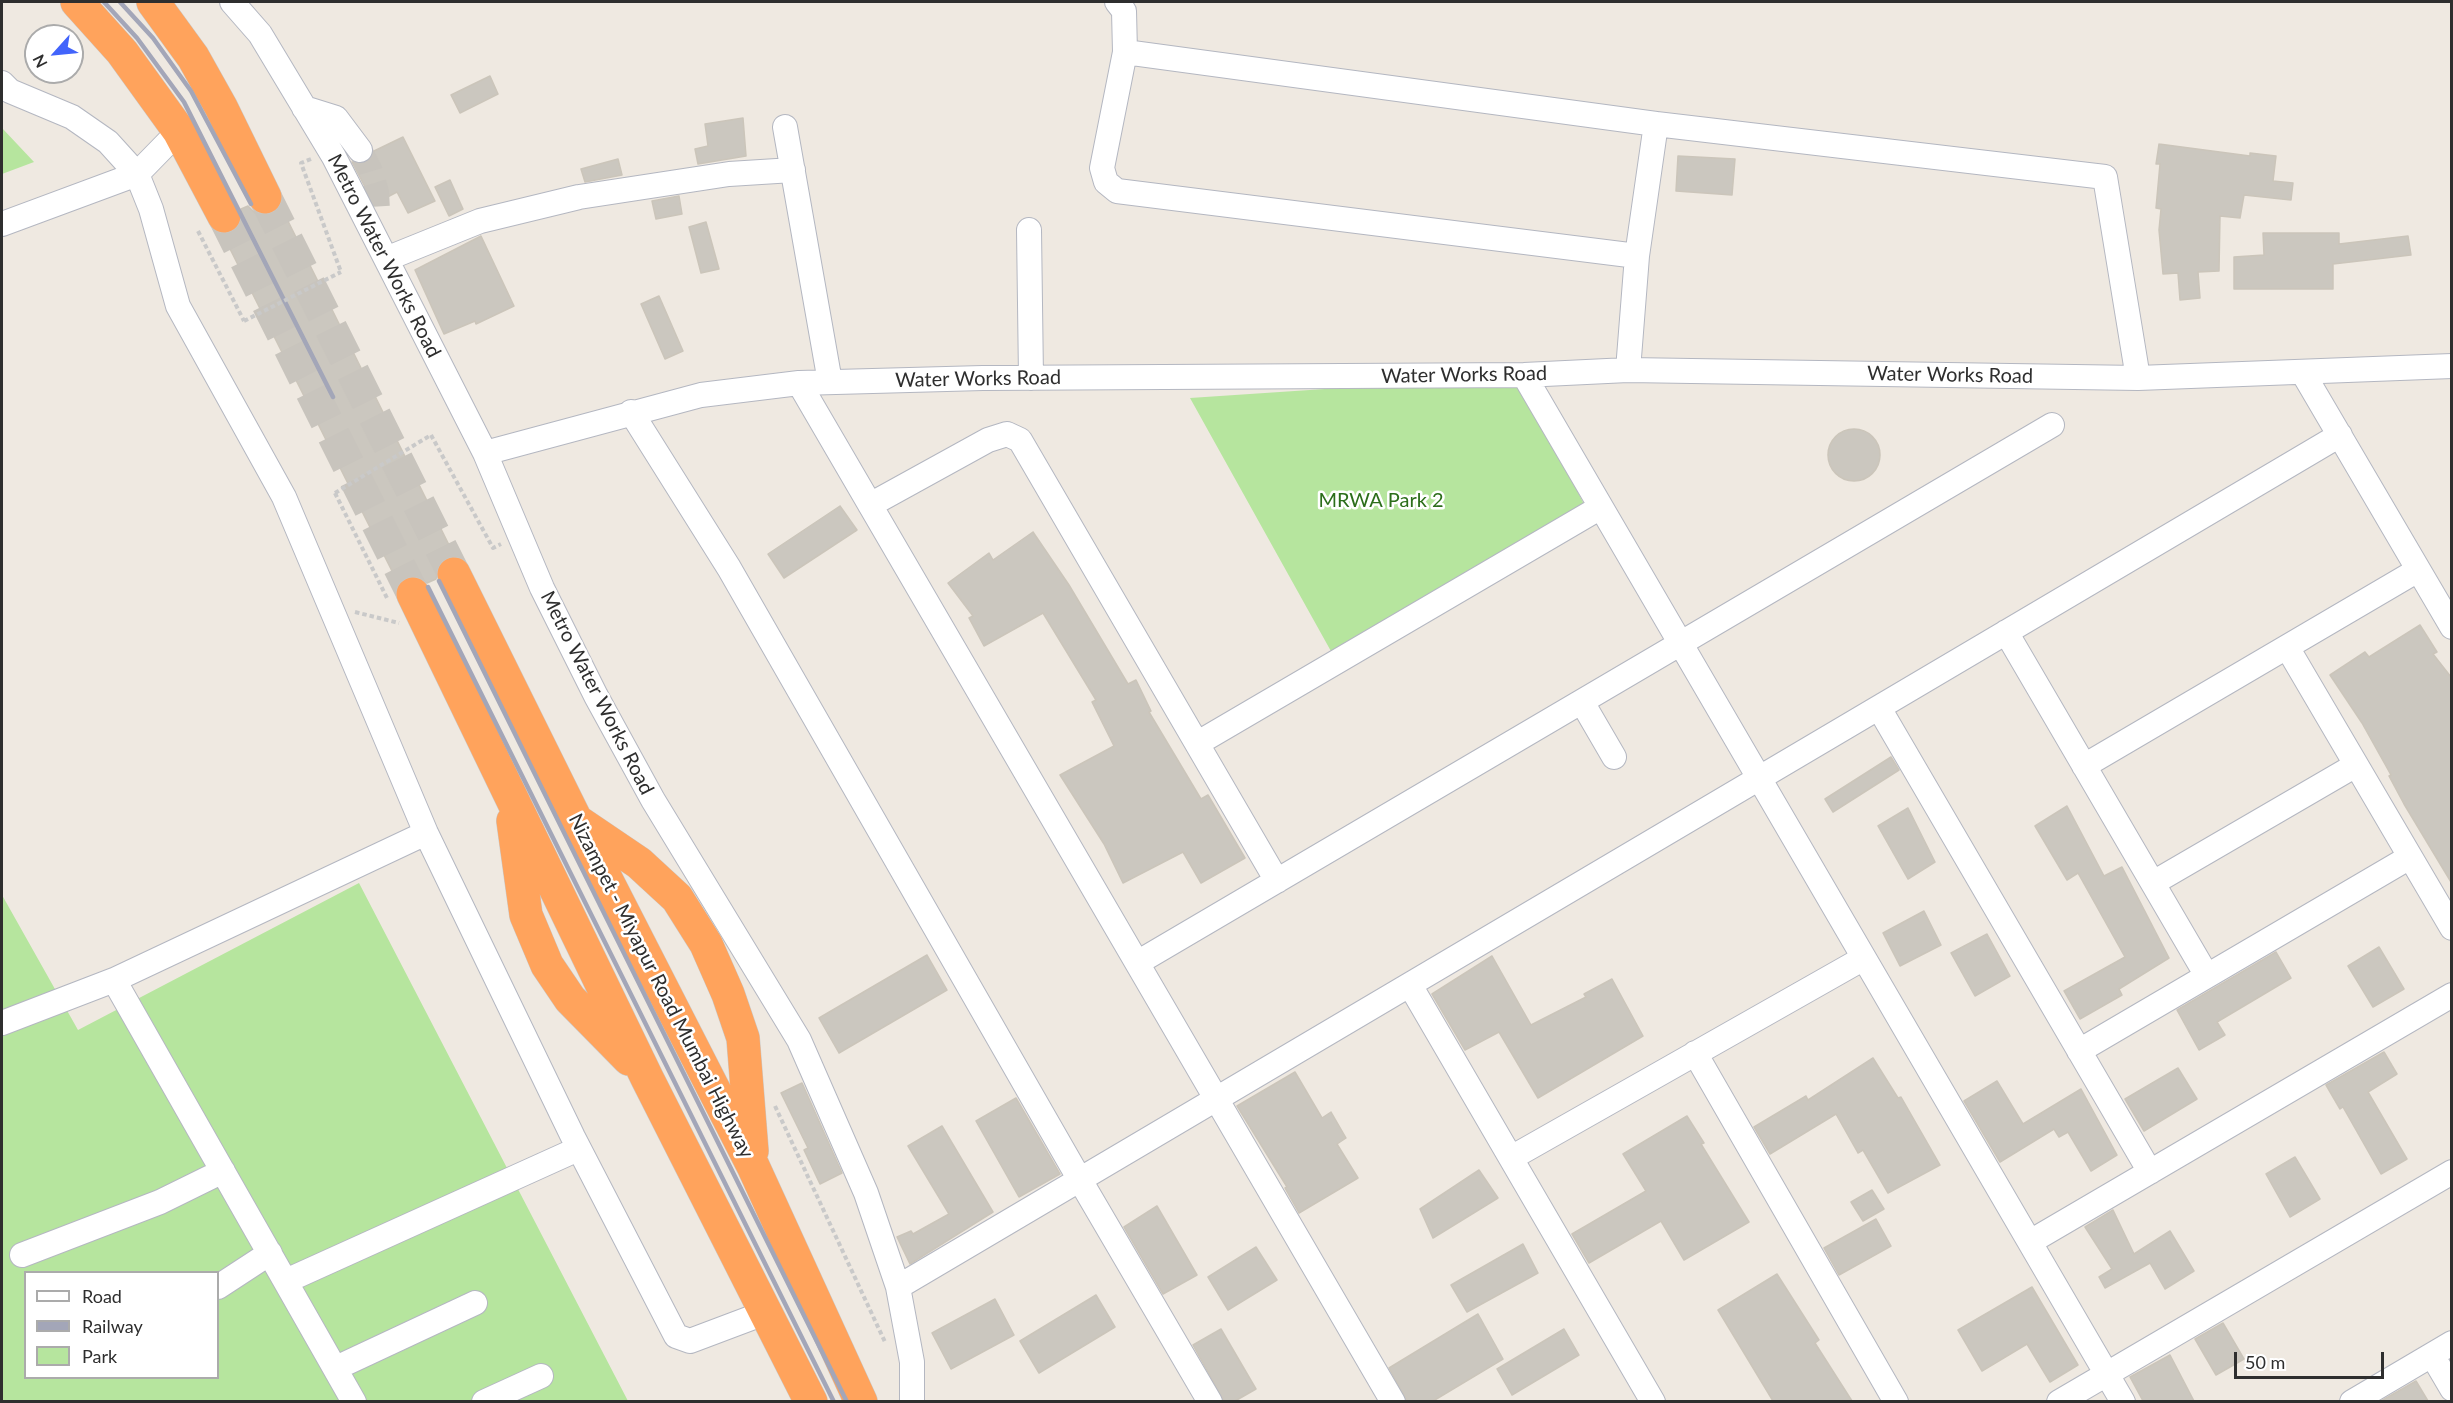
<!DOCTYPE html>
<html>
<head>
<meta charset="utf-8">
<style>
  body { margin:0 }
  #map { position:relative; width:2453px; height:1403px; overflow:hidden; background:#efe9e1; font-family:Lato,sans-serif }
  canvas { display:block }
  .frame { position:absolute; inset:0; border:3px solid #2e2e2e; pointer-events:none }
  .legend { position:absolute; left:24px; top:1271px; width:195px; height:108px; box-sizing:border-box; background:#fff; border:2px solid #ababab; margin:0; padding:8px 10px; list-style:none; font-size:18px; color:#2e2e2e }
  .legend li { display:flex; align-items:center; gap:12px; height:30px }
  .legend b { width:30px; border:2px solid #ababab }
  .north { position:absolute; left:24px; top:24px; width:60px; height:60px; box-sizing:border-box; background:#fff; border:2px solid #ababab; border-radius:50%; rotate:243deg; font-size:16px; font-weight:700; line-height:24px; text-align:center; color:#2e2e2e }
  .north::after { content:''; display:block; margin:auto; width:21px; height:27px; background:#4264fb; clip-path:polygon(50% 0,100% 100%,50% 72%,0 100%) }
  .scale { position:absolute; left:2234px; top:1352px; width:150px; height:27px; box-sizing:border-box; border:3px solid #2e2e2e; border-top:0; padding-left:8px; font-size:18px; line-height:21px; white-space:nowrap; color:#2e2e2e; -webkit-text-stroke:4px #fff; paint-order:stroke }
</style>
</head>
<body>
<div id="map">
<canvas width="2453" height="1403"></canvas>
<div class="frame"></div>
<ul class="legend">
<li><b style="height:8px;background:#fff"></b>Road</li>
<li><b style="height:8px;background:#a3a6b8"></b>Railway</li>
<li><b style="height:16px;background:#b6e59e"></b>Park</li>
</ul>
<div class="north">N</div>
<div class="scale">50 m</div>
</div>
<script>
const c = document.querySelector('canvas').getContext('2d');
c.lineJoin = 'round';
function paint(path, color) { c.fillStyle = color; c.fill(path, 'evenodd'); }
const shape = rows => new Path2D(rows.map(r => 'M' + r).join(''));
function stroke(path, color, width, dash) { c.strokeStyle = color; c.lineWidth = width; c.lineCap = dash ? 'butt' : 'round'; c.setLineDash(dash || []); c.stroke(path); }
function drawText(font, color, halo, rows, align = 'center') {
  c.font = font + ' Lato,sans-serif'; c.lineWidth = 5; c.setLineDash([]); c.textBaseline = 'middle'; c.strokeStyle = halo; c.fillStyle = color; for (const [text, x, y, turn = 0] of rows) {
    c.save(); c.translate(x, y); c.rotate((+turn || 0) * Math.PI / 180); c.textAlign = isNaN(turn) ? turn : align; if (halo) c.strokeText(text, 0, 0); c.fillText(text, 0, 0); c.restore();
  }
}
paint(shape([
  [2,128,34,162,2,174],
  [1519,376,1589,514,1337,662,1190,398],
  [359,883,628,1401,2,1401,2,895,78,1030],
  [26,1272,218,1272,218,1378,26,1378]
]), '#b6e59e');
const building = shape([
  [490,76,498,94,460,113,451,95,490,76],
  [743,118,746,156,698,164,695,149,708,146,705,124,743,118],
  [403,137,435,201,408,213,397,192,374,204,352,162,361,164,368,162,374,151,403,137],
  [2159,144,2250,156,2250,153,2276,156,2273,181,2293,183,2291,200,2244,195,2240,218,2220,216,2219,271,2198,272,2200,298,2180,300,2178,273,2163,274,2159,230,2161,209,2156,208,2160,164,2156,164,2159,144],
  [1678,156,1735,159,1732,195,1676,191,1678,156],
  [618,159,622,175,585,182,581,169,618,159],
  [450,180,463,209,449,216,435,187,450,180],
  [679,196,682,214,656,219,652,201,679,196],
  [248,206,255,213,264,216,274,214,281,207,454,555,446,557,439,563,436,579,427,583,414,575,404,577,398,583,223,235,232,233,240,226,243,217,241,209,248,206],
  [706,222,719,269,701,273,689,227,706,222],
  [2263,233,2339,233,2339,244,2408,236,2411,255,2333,264,2333,289,2234,289,2234,257,2264,255,2263,233],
  [481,236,514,306,476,324,475,321,444,334,415,270,481,236],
  [659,296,683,351,665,359,641,304,659,296],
  '1828 455a26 26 0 1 1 52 0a26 26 0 1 1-52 0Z',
  [840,506,857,530,784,578,768,554,840,506],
  [1033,532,1069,585,1128,684,1136,680,1151,711,1149,712,1201,799,1208,795,1245,858,1201,883,1183,852,1123,883,1104,844,1060,775,1114,746,1092,702,1096,700,1043,613,984,646,969,618,973,616,948,583,989,553,993,560,1033,532],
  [2420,625,2437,652,2433,654,2451,677,2451,882,2404,804,2389,776,2391,775,2362,723,2330,675,2365,652,2369,657,2420,625],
  [1891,757,1899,770,1833,812,1825,799,1891,757],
  [2067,806,2104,876,2122,867,2169,958,2119,989,2122,995,2080,1019,2064,991,2125,957,2078,873,2067,880,2035,826,2067,806],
  [1908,808,1935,862,1908,879,1878,826,1908,808],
  [1924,911,1941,945,1900,966,1883,933,1924,911],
  [1987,934,2010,976,1975,996,1951,953,1987,934],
  [2379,947,2404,989,2373,1007,2348,966,2379,947],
  [2276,952,2291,978,2217,1022,2225,1035,2199,1050,2177,1010,2276,952],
  [927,955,947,990,839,1053,819,1018,927,955],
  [1492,956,1531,1025,1586,997,1584,994,1612,979,1643,1036,1538,1098,1499,1032,1465,1050,1432,994,1492,956],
  [2384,1052,2397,1074,2368,1092,2407,1159,2381,1174,2343,1107,2340,1109,2326,1085,2384,1052],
  [1873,1058,1898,1098,1901,1097,1940,1165,1888,1193,1863,1150,1858,1153,1836,1114,1770,1154,1754,1127,1806,1096,1808,1100,1873,1058],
  [2178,1068,2197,1099,2144,1131,2125,1099,2178,1068],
  [1295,1072,1322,1118,1331,1112,1346,1138,1337,1144,1358,1178,1299,1213,1285,1188,1287,1187,1237,1106,1295,1072],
  [1997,1081,2023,1124,2081,1089,2117,1155,2091,1171,2068,1132,2059,1137,2054,1129,2000,1162,1964,1101,1997,1081],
  [802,1083,842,1173,820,1184,804,1150,808,1148,781,1093,802,1083],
  [1016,1098,1060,1174,1019,1197,976,1121,1016,1098],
  [1687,1116,1704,1143,1701,1144,1749,1222,1684,1260,1661,1221,1589,1263,1572,1234,1646,1191,1623,1154,1687,1116],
  [942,1126,993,1212,910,1264,897,1237,911,1231,913,1234,949,1214,908,1146,942,1126],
  [2295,1157,2320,1199,2290,1217,2266,1174,2295,1157],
  [1479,1170,1498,1198,1433,1238,1420,1209,1479,1170],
  [1872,1190,1884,1209,1863,1221,1851,1202,1872,1190],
  [1157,1206,1197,1275,1163,1294,1124,1227,1157,1206],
  [2113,1210,2134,1254,2170,1231,2194,1271,2165,1289,2150,1263,2105,1288,2099,1277,2112,1269,2085,1227,2113,1210],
  [1876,1219,1891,1246,1839,1275,1824,1248,1876,1219],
  [1523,1244,1538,1273,1467,1312,1451,1285,1523,1244],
  [1256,1247,1277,1280,1228,1310,1208,1277,1256,1247],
  [1777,1274,1819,1340,1815,1343,1852,1401,1773,1401,1741,1348,1718,1310,1777,1274],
  [2032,1287,2078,1365,2050,1382,2027,1344,1982,1371,1958,1330,2032,1287],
  [1096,1295,1115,1327,1039,1373,1020,1341,1096,1295],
  [995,1299,1014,1335,951,1369,932,1333,995,1299],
  [1478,1314,1503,1359,1433,1401,1407,1401,1389,1368,1478,1314],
  [2223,1323,2244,1359,2216,1375,2195,1339,2223,1323],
  [1221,1329,1256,1389,1235,1401,1224,1401,1193,1345,1221,1329],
  [1564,1329,1579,1355,1512,1395,1497,1369,1564,1329],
  [2170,1355,2194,1401,2143,1401,2130,1377,2170,1355],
  [2416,1381,2428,1401,2381,1401,2416,1381]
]);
paint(building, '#cbc7bf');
stroke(building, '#cbc5ba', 1.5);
stroke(shape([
  [360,150,370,169,377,192,378,210]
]), '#c8c4bd', 24, [24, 12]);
stroke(shape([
  [265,197,454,574],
  [224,216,413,594]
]), '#c8c4bd', 33, [33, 16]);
const minor = shape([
  [232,2,260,34,334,157,485,453,542,588,596,696,653,800,799,1040,866,1193,898,1287,912,1362,912,1402],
  [1117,2,1124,11,1125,52,1102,168,1106,182,1117,191,1637,256],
  [1125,52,1656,124,2105,177,2138,378],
  [2,83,10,91,72,117,108,142,137,174,151,209,178,306,284,497,426,833,573,1137,676,1336,690,1341,767,1312],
  [304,108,336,118,360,150],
  [785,127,830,382],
  [2,224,137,174,179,131],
  [1029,230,1031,378],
  [386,259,480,221,579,197,729,174,793,170],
  [1628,370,1637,256,1656,124],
  [2303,373,2452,627],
  [1524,375,2123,1402],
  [799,383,1393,1402],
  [631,412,729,568,1080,1180,1210,1402],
  [485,453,701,395,799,383,983,378,1524,375,1628,370,2138,378,2452,366],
  [870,505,988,440,1007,434,1020,440,1277,881],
  [2006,632,2207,976],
  [2287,647,2452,928],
  [1582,702,1614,757],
  [1879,708,2150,1172],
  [1198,743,1601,507],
  [2084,766,2418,570],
  [2153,883,2356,765],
  [1137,963,2052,425],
  [114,980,354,1402],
  [1410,985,1653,1402],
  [2,1023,114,980,426,833],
  [2079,1051,2410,857],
  [1695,1053,1896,1402],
  [1511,1158,1864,958],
  [2030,1242,2452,995],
  [22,1255,160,1202,223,1171],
  [286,1281,578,1149],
  [218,1287,270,1253],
  [898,1287,2340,435],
  [2432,1355,2452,1389],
  [336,1368,475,1303],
  [484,1402,541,1376],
  [2059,1402,2452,1172],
  [2352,1402,2452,1343]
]);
const highway = shape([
  [77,2,122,52,179,131,224,216],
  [153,2,193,57,221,107,265,197],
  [454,574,576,820,753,1166,861,1402],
  [413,594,647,1078,811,1402],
  [513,821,526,915,547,965,570,999,629,1059],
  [577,821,639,863,677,898,706,944,728,994,743,1038,752,1151]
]);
stroke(minor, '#b4b7c1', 26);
stroke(highway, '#c9c9c9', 34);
stroke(shape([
  [311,159,301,163,341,272],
  [198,231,244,321],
  [431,435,493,548,501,544],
  [335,493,387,598],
  [355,612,399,623],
  [775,1106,885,1342]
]), '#c9c9c9', 4, [4.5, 3]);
stroke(minor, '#fff', 24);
stroke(highway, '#ffa35c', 33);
stroke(shape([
  [104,2,137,38,184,102,333,397],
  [120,2,153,38,191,91,251,204],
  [439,581,847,1402],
  [428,587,834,1402]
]), '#a3a6b8', 4.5);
stroke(shape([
  [244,321,341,272],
  [335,493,431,435]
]), '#c9c9c9', 4, [4.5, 3]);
drawText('20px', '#2e2e2e', '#fff', [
  ["Metro Water Works Road",384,256,63],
  ["Water Works Road",1464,375,-1],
  ["Water Works Road",1950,375,1],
  ["Water Works Road",978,379,-1],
  ["Metro Water Works Road",597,693,63],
  ["Nizampet - Miyapur Road Mumbai Highway",661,986,63]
]);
drawText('20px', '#2c6e1b', '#fff', [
  ["MRWA Park 2",1381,501]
]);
</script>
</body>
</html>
